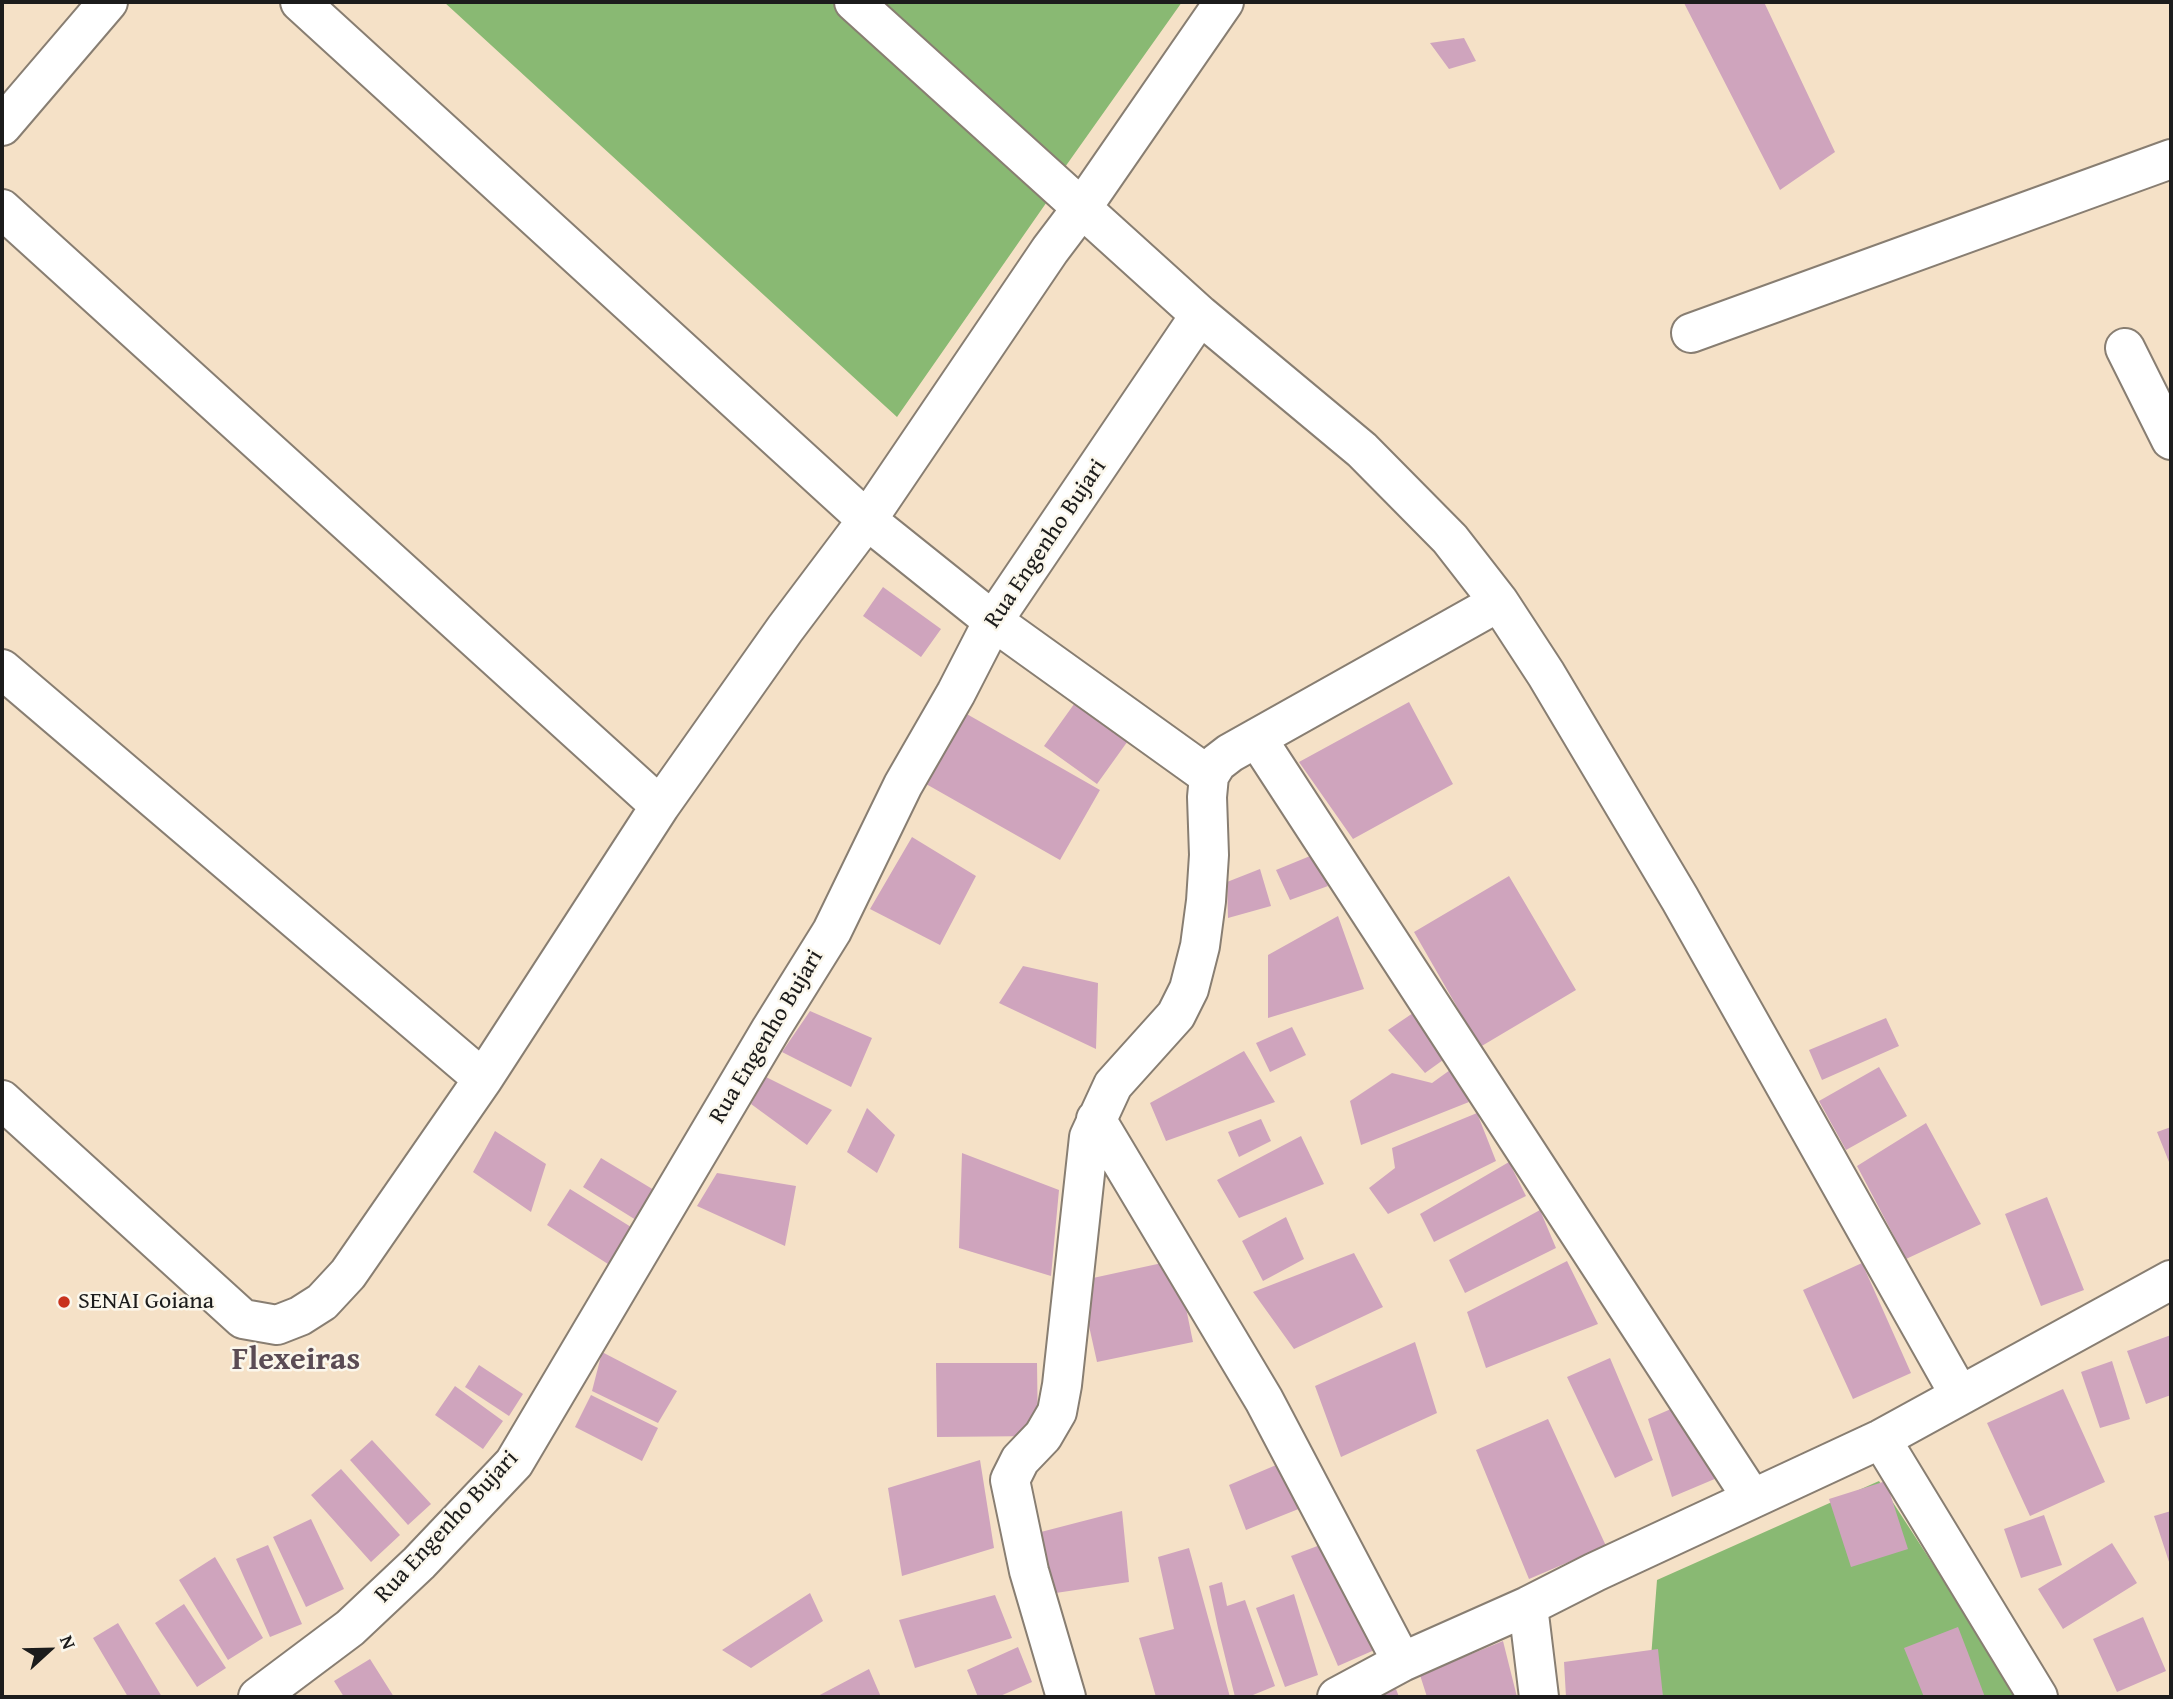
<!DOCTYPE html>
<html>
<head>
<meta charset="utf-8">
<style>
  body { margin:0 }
  #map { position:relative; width:2173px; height:1699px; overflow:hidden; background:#f5e1c7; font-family:"Gentium Book Plus",serif }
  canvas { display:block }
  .frame { position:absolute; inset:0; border:4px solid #1c1c1c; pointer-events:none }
  .north { position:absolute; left:14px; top:1615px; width:70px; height:70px; -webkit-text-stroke:5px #fbf7ec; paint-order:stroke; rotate:68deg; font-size:19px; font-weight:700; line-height:28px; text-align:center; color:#1c1c1c }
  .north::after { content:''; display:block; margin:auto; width:24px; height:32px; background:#1c1c1c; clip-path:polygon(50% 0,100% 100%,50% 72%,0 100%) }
</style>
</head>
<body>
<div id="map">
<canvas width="2173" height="1699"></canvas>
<div class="frame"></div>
<div class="north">N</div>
</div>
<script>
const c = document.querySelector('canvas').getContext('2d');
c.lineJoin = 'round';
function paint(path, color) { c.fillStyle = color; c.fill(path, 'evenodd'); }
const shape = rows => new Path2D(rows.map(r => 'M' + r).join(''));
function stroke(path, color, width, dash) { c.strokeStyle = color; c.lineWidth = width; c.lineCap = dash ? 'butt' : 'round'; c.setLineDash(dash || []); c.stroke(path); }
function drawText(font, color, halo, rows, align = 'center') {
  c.font = font + ' "Gentium Book Plus",serif'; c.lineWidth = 5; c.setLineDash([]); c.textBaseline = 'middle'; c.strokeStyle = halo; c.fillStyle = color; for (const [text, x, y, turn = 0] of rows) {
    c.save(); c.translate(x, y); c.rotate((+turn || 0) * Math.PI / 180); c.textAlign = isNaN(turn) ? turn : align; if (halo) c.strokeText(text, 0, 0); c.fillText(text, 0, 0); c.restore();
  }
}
paint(shape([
  [444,2,836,2,1051,196,897,417],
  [854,2,1182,2,1053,184],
  [1879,1481,2019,1697,1648,1697,1657,1580]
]), '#89b973');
paint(shape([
  [1688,2,1764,2,1835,152,1780,190,1684,3],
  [1464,38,1476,61,1449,69,1430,43],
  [883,587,941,629,921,657,863,616],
  [1077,700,1130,738,1097,784,1044,746],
  [1409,702,1453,784,1353,839,1299,762],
  [958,709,1100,790,1060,860,919,780],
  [912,837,976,876,940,945,870,909],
  [1315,854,1328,886,1290,900,1276,870],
  [1260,869,1271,906,1228,918,1227,882],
  [1509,876,1576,990,1480,1047,1414,932],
  [1338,916,1364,989,1268,1018,1268,955],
  [1023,966,1098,983,1096,1049,999,1003],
  [810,1011,872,1038,851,1087,782,1052],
  [1413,1013,1443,1060,1425,1073,1388,1030],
  [1886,1018,1899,1046,1822,1080,1809,1050],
  [1292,1027,1306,1055,1270,1072,1256,1043],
  [1244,1051,1275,1102,1166,1141,1150,1103],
  [1457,1065,1469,1102,1361,1145,1350,1101,1392,1073,1432,1083],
  [1879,1067,1907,1116,1846,1150,1819,1101],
  [766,1077,832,1110,807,1145,751,1104],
  [867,1108,895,1135,877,1173,847,1152],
  [1477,1113,1496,1161,1388,1214,1369,1188,1395,1168,1392,1148],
  [1261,1119,1271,1141,1239,1157,1228,1132],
  [1926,1123,1981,1224,1906,1259,1857,1166],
  [2171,1127,2171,1167,2157,1132],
  [495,1131,546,1164,531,1212,473,1172],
  [1301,1136,1324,1184,1239,1218,1217,1180],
  [962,1153,1059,1190,1051,1276,959,1248],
  [601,1158,654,1190,636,1220,583,1187],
  [1509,1162,1526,1196,1434,1242,1420,1214],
  [717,1173,796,1186,785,1246,697,1206],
  [570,1189,631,1227,608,1264,547,1225],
  [2047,1197,2084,1290,2041,1306,2005,1214],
  [1540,1210,1556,1248,1465,1293,1449,1260],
  [1286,1217,1304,1259,1263,1281,1242,1241],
  [1354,1253,1383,1307,1294,1349,1253,1292],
  [1176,1260,1193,1342,1097,1362,1079,1281],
  [1567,1261,1598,1324,1486,1368,1467,1312],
  [1862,1263,1911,1373,1853,1399,1803,1290],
  [2171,1335,2171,1395,2146,1404,2127,1351],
  [1415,1342,1437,1413,1341,1457,1315,1386],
  [602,1352,677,1391,658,1423,592,1391],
  [1610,1358,1653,1460,1615,1478,1567,1377],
  [2112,1361,2130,1419,2100,1428,2081,1372],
  [936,1363,1037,1363,1038,1436,937,1437],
  [479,1365,523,1394,509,1416,465,1387],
  [455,1386,503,1421,483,1449,435,1415],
  [2063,1389,2105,1482,2030,1516,1987,1423],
  [591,1395,658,1428,642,1461,575,1427],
  [1680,1405,1717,1478,1672,1497,1648,1419],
  [1548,1419,1606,1546,1529,1579,1476,1450],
  [372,1440,431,1504,408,1525,350,1460],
  [980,1460,994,1548,902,1576,888,1488],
  [1288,1460,1306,1506,1246,1530,1229,1485],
  [341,1469,400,1535,371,1562,311,1495],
  [1886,1481,1908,1549,1851,1567,1829,1499],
  [1122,1511,1129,1582,1049,1594,1037,1533],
  [2171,1511,2171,1568,2154,1516],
  [2044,1515,2062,1565,2021,1578,2004,1529],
  [311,1519,344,1589,306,1607,273,1537],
  [1328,1542,1379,1648,1338,1666,1291,1556],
  [2112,1543,2137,1583,2063,1629,2038,1589],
  [268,1545,302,1624,270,1637,236,1559],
  [1189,1548,1230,1697,1156,1697,1139,1638,1174,1629,1158,1557],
  [215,1557,263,1638,228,1660,179,1580],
  [1222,1582,1227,1606,1245,1600,1275,1686,1248,1697,1235,1697,1218,1628,1209,1586],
  [810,1593,823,1621,751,1668,722,1650],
  [1294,1594,1318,1675,1285,1687,1256,1608],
  [995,1595,1012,1638,915,1668,899,1620],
  [184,1604,226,1668,197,1687,155,1623],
  [2143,1617,2166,1671,2117,1692,2093,1639],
  [118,1623,162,1697,128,1697,93,1638],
  [1958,1627,1985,1697,1924,1697,1904,1648],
  [1503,1641,1517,1697,1427,1697,1420,1675],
  [1018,1647,1032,1682,998,1697,978,1697,967,1670],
  [1658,1649,1663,1697,1566,1697,1564,1662],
  [370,1659,394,1697,344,1697,334,1681],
  [869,1669,881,1697,816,1697],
  [1396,1689,1399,1697,1377,1697]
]), '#cfa4bd');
const minor = shape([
  [300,2,867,520,993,621,1209,776],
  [854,2,1200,315,1362,450,1450,539,1499,602,1546,674,1680,899,1959,1394],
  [2,126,108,2],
  [2,209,660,806],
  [1691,333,2171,159],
  [2125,348,2171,440],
  [2,669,483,1079],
  [1258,740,1752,1498],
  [2,1100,243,1319,277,1325,300,1316,322,1302,348,1274,483,1079,660,806,785,629,867,520,1050,250,1081,209,1224,2],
  [1096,1119,1264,1400,1402,1662],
  [1881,1439,2038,1697],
  [1528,1606,1539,1697],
  [258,1697,350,1628,419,1563,514,1463,771,1029,832,931,903,785,956,693,993,621,1200,315],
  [1066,1697,1029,1571,1010,1480,1020,1460,1043,1436,1057,1412,1062,1385,1089,1137,1113,1085,1176,1015,1189,989,1200,946,1206,901,1209,855,1207,797,1209,776,1217,763,1230,753,1499,602],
  [1337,1697,1402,1662,1528,1606,1595,1572,1881,1439,2171,1280]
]);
stroke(minor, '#887e72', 42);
stroke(minor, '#fff', 38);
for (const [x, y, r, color] of [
  [64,1302,7,"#c8321e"]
]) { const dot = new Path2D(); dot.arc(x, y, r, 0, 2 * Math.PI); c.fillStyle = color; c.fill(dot); stroke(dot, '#fbf7ec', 2.5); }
drawText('24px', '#1c1c1c', '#fbf7ec', [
  ["Rua Engenho Bujari",1046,544,-56],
  ["Rua Engenho Bujari",767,1037,-59],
  ["Rua Engenho Bujari",447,1527,-47]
]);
drawText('24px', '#1c1c1c', '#fbf7ec', [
  ["SENAI Goiana",78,1302]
], 'left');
drawText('bold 32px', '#5b4c54', '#fbf7ec', [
  ["Flexeiras",296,1361]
]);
</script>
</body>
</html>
